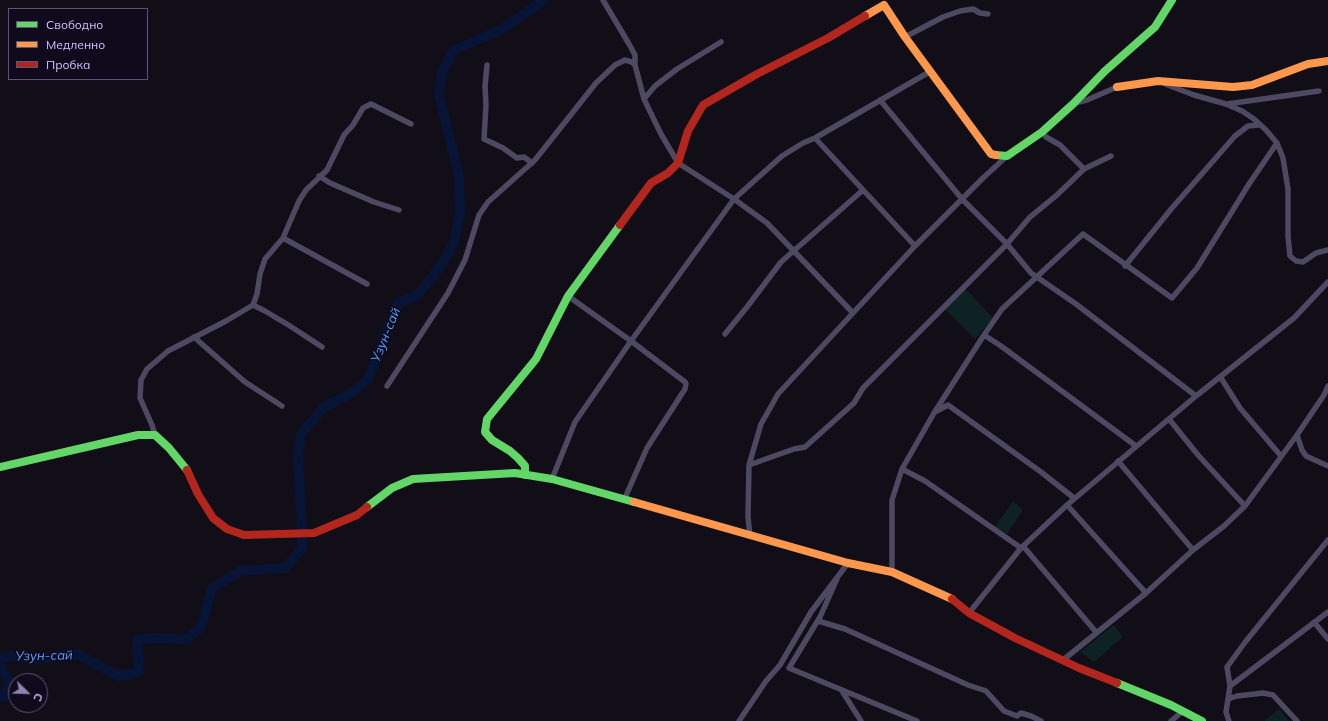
<!DOCTYPE html>
<meta charset="utf-8">
<style>
body{margin:0}
#map{position:relative;width:1328px;height:721px;overflow:hidden;background:#110e18;font-family:Mulish,sans-serif}
canvas{display:block}
.legend{position:absolute;left:8px;top:8px;width:140px;height:72px;box-sizing:border-box;background:#0f0a1c;border:1px solid #5c5577;margin:0;padding:5px 7px;list-style:none;font-size:12px;color:#d0c5ff}
.legend li{display:flex;align-items:center;gap:8px;height:20px}
.legend b{width:20px;border:1px solid #5c5577}
.north{position:absolute;left:8px;top:673px;width:40px;height:40px;box-sizing:border-box;background:#0f0a1c;border:1px solid #5c5577;border-radius:50%;rotate:113deg;font-size:11px;font-weight:700;line-height:16px;text-align:center;color:#d0c5ff}
.north::after{content:'';display:block;margin:auto;width:14px;height:18px;background:#8d85ae;clip-path:polygon(50% 0,100% 100%,50% 72%,0 100%)}
</style>
<div id="map">
<canvas width="1328" height="721"></canvas>
<ul class="legend">
<li><b style="height:5px;background:#63d668"></b>Свободно</li>
<li><b style="height:5px;background:#ff974d"></b>Медленно</li>
<li><b style="height:5px;background:#b3261e"></b>Пробка</li>
</ul>
<div class="north">С</div>
</div>
<script>
const g = document.querySelector('canvas').getContext('2d');
g.lineJoin = 'round';
function fillPath(path, color) { g.fillStyle = color; g.fill(path, 'evenodd'); }
const shape = rows => new Path2D(rows.map(r => 'M' + r).join(''));
function stroke(path, color, width, dash) { g.strokeStyle = color; g.lineWidth = width; g.lineCap = dash ? 'butt' : 'round'; g.setLineDash(dash || []); g.stroke(path); }
function drawText(font, color, halo, rows, align = 'center') {
  g.font = font + ' Mulish,sans-serif'; g.lineWidth = 3.5; g.setLineDash([]); g.textBaseline = 'middle'; g.strokeStyle = halo; g.fillStyle = color; for (const [text, x, y, turn = 0] of rows) {
    g.save(); g.translate(x, y); g.rotate((+turn || 0) * Math.PI / 180); g.textAlign = isNaN(turn) ? turn : align; if (halo) g.strokeText(text, 0, 0); g.fillText(text, 0, 0); g.restore();
  }
}
fillPath(shape([
 [965,288,993,318,975,339,945,309],
 [1013,501,1023,510,1007,534,995,527],
 [1114,625,1123,637,1094,662,1080,652],
 [1279,709,1289,721,1264,721]
]), '#0e2224');
stroke(shape([
 [302,528,298,456,301,434,324,407,353,392,368,379,398,303,418,295,442,264,454,243,460,213,459,177,439,94,442,72,454,50,501,30,544,0],
 [0,659,11,656,38,659,77,654,119,676,139,672,137,640,152,638,187,639,201,627,212,588,240,571,285,568,302,549,302,536],
 [0,667,10,682,4,697,0,697]
]), '#081435', 10);
stroke(shape([
 [603,0,629,44,635,55,635,65],
 [905,37,943,17,960,11,973,9,980,13,988,14],
 [487,65,485,86,486,105,484,139,503,148,517,158,524,157,532,163],
 [1165,84,1194,95,1226,104,1242,111,1254,119,1266,130,1277,143,1283,158,1288,189,1288,236,1290,256,1296,261,1303,262,1316,253,1328,250],
 [644,99,655,86,677,69,721,42],
 [880,100,962,199,1007,244,1031,273,1076,304,1196,396],
 [1075,103,1087,100,1117,87],
 [1227,104,1319,91],
 [1042,132,1046,137,1060,145,1084,169],
 [815,138,915,246],
 [319,176,330,183,374,202,399,210],
 [283,238,367,284],
 [1125,266,1172,208,1235,136,1248,126,1259,125],
 [568,296,631,341,685,382,686,384,685,389,647,448,624,500],
 [253,305,265,311,290,326,322,347],
 [725,334,747,307,781,262,863,190],
 [984,335,1001,346,1136,446],
 [194,337,245,382,282,406],
 [1221,378,1240,408,1281,456],
 [387,386,448,293,465,260,479,215,488,202,535,160,596,83,615,65,625,60,632,62,635,65,644,99,661,134,678,163,734,199,767,223,853,313],
 [935,412,948,405,1041,472,1074,498],
 [1169,419,1198,455,1245,506],
 [155,435,152,425,140,398,141,380,147,369,168,351,226,321,253,305,257,294,260,274,265,259,283,238,299,201,306,190,327,170,344,135,353,125,363,108,371,104,411,124],
 [1297,435,1302,450,1306,456,1328,466],
 [1118,461,1193,550],
 [749,465,794,449,805,447,854,403,863,388,1007,244,1030,217,1058,194,1084,169,1111,156],
 [902,469,925,481,1021,548],
 [552,479,575,422,631,341,734,199,782,156,803,143,815,138,931,71],
 [1067,505,1146,593],
 [750,536,748,517,749,465,761,424,778,394,915,246,983,178,1007,156],
 [1023,546,1096,632],
 [892,572,892,500,902,469,934,413,984,335,1002,309,1083,234,1172,298,1197,268,1249,184,1277,143],
 [837,579,820,617,789,668,917,721],
 [969,613,1021,548,1067,505,1196,396,1294,318,1328,282],
 [818,621,845,629,968,685,986,691,1004,711,1017,716,1021,713,1031,716,1041,721],
 [1314,622,1328,639],
 [1063,660,1146,593,1193,550,1224,526,1245,506,1297,435,1324,395,1328,386],
 [1230,686,1328,612],
 [842,691,861,721],
 [1228,699,1237,696,1263,693,1273,695,1297,721],
 [739,721,766,681,780,665,811,612,848,563],
 [1171,721,1183,711],
 [1229,721,1226,712,1230,686,1227,667,1246,641,1328,540]
]), '#4c4961', 5.5);
stroke(shape([
 [996,155,1007,156,1042,132,1073,104,1105,71,1155,27,1172,0],
 [0,467,138,435,155,435,169,448,187,470],
 [525,475,525,466,518,458,510,451,492,440,485,432,487,419,536,359,568,296,620,225],
 [367,507,392,488,413,479,515,473,552,479,634,502],
 [1117,683,1171,705,1202,721]
]), '#63d668', 8);
stroke(shape([
 [865,16,884,5,905,37,991,154,996,155],
 [1117,87,1158,81,1233,87,1252,85,1308,64,1328,61],
 [634,502,848,563,892,572,952,599]
]), '#ff974d', 8);
stroke(shape([
 [620,225,651,183,668,173,678,163,688,131,703,105,757,74,828,38,865,16],
 [187,470,198,494,213,518,227,529,244,535,314,533,357,515,367,507],
 [952,599,969,613,1015,638,1079,668,1117,683]
]), '#b3261e', 8);
drawText('italic 13px', '#53a2ff', '#0f0a1c', [
 ["Узун-сай",386,335,-68],
 ["Узун-сай",44,656,-1]
]);
</script>
